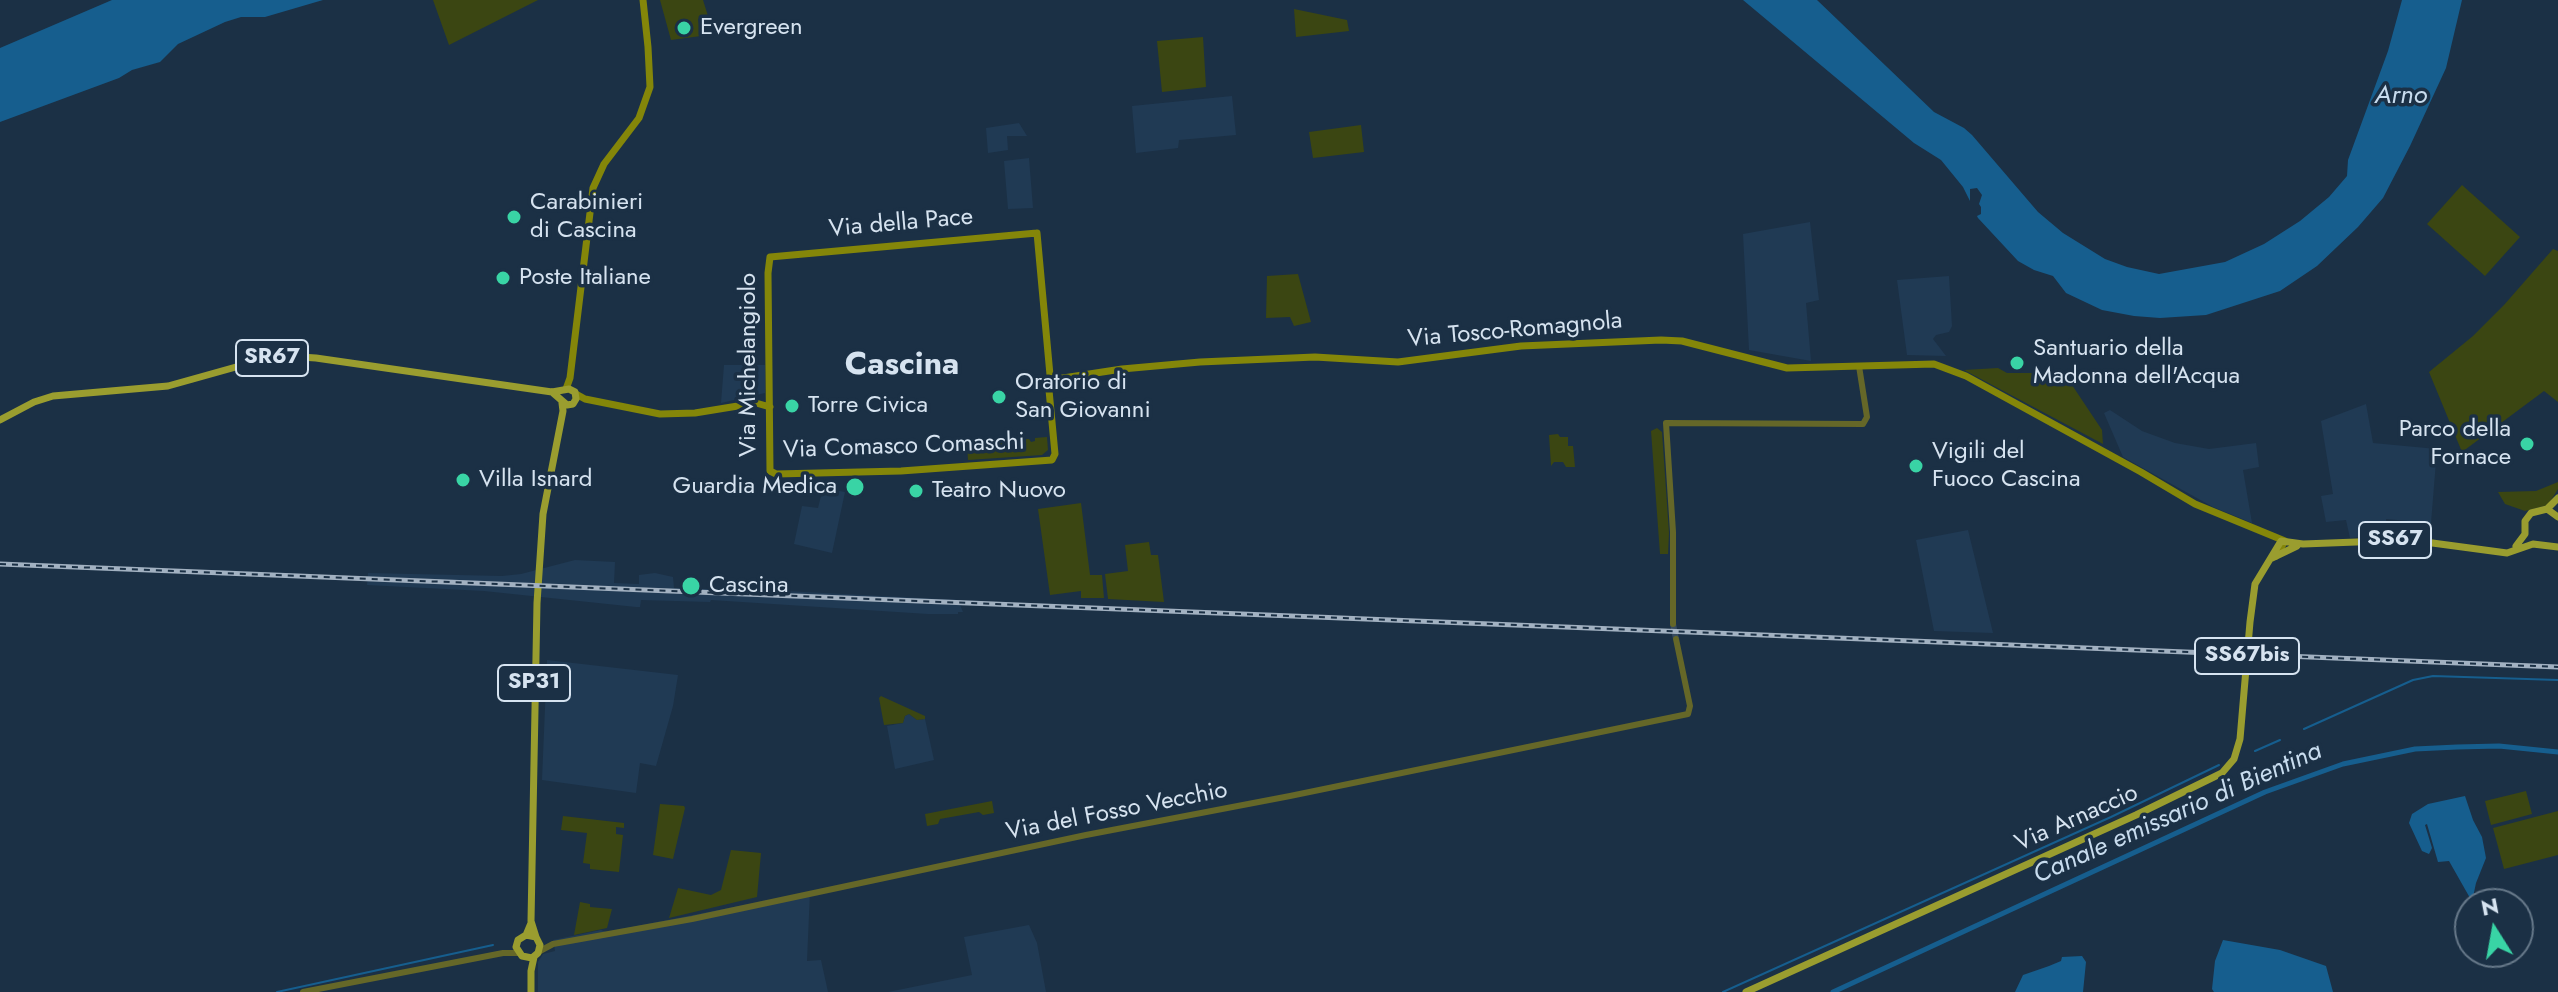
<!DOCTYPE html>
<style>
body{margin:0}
#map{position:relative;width:2558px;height:992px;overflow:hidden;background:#1b3045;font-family:Jost,sans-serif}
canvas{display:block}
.north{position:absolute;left:2454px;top:888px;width:80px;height:80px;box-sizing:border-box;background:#1b3045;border:2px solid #667889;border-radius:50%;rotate:349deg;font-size:22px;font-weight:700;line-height:32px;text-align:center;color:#d6e3f0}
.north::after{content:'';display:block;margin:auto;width:28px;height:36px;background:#39d4a5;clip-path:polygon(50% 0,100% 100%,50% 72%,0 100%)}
</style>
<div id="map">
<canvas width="2558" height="992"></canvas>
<div class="north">N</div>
</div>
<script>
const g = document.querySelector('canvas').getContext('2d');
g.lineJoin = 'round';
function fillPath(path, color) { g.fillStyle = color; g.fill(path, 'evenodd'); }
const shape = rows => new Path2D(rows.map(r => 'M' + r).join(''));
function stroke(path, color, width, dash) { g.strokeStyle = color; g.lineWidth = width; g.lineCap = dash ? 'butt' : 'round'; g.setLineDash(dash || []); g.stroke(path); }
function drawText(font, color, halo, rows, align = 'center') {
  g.font = font + ' Jost,sans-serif'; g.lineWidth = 7; g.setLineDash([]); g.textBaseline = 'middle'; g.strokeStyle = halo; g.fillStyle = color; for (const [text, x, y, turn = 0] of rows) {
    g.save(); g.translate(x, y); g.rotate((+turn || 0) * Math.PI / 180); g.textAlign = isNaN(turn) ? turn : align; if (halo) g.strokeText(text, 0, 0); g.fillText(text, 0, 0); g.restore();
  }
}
fillPath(shape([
 [1232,96,1236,135,1179,140,1178,148,1136,153,1132,106],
 [1019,123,1027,136,1007,136,1008,150,988,153,986,128],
 [1029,158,1033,208,1008,209,1004,161],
 [1810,222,1819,300,1806,303,1811,361,1749,350,1743,234],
 [1949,276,1952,326,1949,332,1936,335,1933,339,1946,356,1907,355,1897,280],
 [724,365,765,365,765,393,721,403],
 [2366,404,2373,443,2437,449,2431,523,2386,519,2388,535,2350,538,2346,520,2326,522,2321,496,2333,494,2321,421],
 [2110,410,2142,431,2175,443,2209,449,2256,443,2259,467,2243,470,2252,523,2213,507,2123,457,2104,413],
 [823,488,845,492,832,553,794,544,802,506,818,508],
 [1968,530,1993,633,1934,631,1916,540],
 [575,560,615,562,614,583,639,584,639,575,655,573,673,577,674,588,702,589,709,589,709,586,729,587,729,589,732,590,748,589,958,600,963,612,958,612,958,614,928,614,711,600,710,602,641,600,640,607,636,607,484,591,367,585,368,573,502,576,521,574],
 [547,660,678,675,673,706,656,766,640,763,636,793,542,780],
 [909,714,917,720,925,719,934,760,895,769,887,726,903,723,905,716],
 [810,892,807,961,821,960,828,992,538,992,538,962,543,954,555,951,553,940,601,930,606,932],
 [1029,925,1037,943,1046,992,888,992,972,975,964,937]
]), '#203a54');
fillPath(shape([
 [433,0,538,0,449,45],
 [660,0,703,0,708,16,698,19,701,36,671,40],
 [1294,9,1347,20,1349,31,1296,37],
 [1203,37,1206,87,1162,92,1157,41],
 [1361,125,1364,152,1313,158,1309,132],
 [2462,185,2520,237,2485,276,2427,224],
 [2553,249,2558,251,2558,402,2544,391,2462,452,2429,372,2473,336,2504,305],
 [1298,274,1311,322,1294,326,1290,317,1266,318,1267,276],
 [1998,368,2007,373,2064,373,2102,430,2103,444,1964,370],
 [1657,428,1662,432,1669,533,1668,554,1660,554,1651,431],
 [1558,434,1560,437,1568,437,1568,446,1573,446,1575,467,1566,467,1563,462,1554,462,1551,466,1549,435],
 [1047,437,1048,450,1042,455,968,460,967,444,979,442,980,445,985,444,985,442,1029,439,1031,442,1035,441,1035,438],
 [2558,482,2558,489,2548,505,2525,511,2505,504,2498,492,2536,491],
 [1081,503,1090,575,1102,575,1104,598,1081,598,1081,591,1050,595,1038,509],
 [1149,542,1151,555,1158,555,1164,602,1108,599,1105,574,1128,571,1125,545],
 [881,696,925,716,925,719,917,720,909,714,905,716,903,723,884,725,879,698],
 [2526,791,2532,814,2491,825,2485,801],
 [992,801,994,813,983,815,979,812,940,819,938,824,927,826,925,814],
 [660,804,684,806,685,808,673,859,653,855],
 [2558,811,2558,855,2504,869,2493,828],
 [563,816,624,823,624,828,616,827,616,834,623,835,619,872,590,869,590,864,583,863,587,833,561,830],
 [731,850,761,853,757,897,669,918,678,888,711,895,721,890],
 [580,902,590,904,590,907,612,909,607,928,574,935]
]), '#3b4612');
fillPath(shape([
 [112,0,323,0,265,17,241,17,225,22,178,44,160,62,132,70,119,78,0,122,0,48],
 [1743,0,1817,0,1934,112,1964,128,1972,135,2038,212,2063,233,2105,259,2127,267,2159,274,2225,262,2264,244,2300,221,2329,197,2347,176,2348,160,2388,51,2402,0,2462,0,2446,68,2410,146,2383,198,2358,227,2317,266,2280,291,2206,315,2160,318,2134,316,2102,310,2066,293,2053,276,2034,270,2018,261,1978,218,1977,216,1981,214,1981,207,1979,204,1982,195,1977,188,1970,189,1970,201,1963,187,1941,160,1914,143],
 [2465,796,2473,820,2482,837,2486,858,2476,883,2473,897,2470,898,2449,861,2438,862,2427,824,2425,825,2432,848,2429,854,2422,851,2409,823,2412,814,2428,804],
 [2223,940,2280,950,2326,966,2333,992,2214,992,2212,989,2215,961],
 [2082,956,2086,962,2083,992,2015,992,2023,975,2049,966,2061,961,2062,957]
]), '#165e8e');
stroke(shape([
 [2304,729,2413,680,2433,676,2558,680],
 [2255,751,2280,740],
 [277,992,493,945],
 [1723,992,2111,817,2219,765]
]), '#165e8e', 2);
stroke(shape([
 [1833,992,2265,792,2343,764,2415,749,2457,747,2499,746,2558,752]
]), '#165e8e', 5);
stroke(shape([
 [1673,624,1676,639]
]), '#374b5f', 6, [6, 3]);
stroke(shape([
 [1673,624,1673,532,1666,423,1863,424,1867,417,1859,366],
 [540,951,553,944,692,919,1086,835,1290,796,1688,714,1690,706,1676,639],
 [303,992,503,953,518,953]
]), '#656728', 6);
stroke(shape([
 [1037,233,1050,375,1049,390,1055,454,1052,460,901,471,776,474,770,471,768,273,770,257,1037,233],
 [1050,380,1122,369,1200,362,1315,357,1398,362,1521,346,1661,340,1682,341,1787,368,1934,364,1966,376,2141,472,2195,504,2285,541,2276,556],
 [566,389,570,378,593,188,604,164,639,118,650,87,648,47,643,0],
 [576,394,585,399,660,414,695,413,756,403,770,407]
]), '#848609', 7);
stroke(shape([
 [0,420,34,402,53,396,168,386,261,360,285,356,316,358,552,392,569,389,575,392,576,399,573,404,567,405,552,392],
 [2547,509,2558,498],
 [2516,546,2525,534,2525,521,2531,513,2547,509,2558,517],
 [2272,558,2297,546],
 [526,935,536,937,540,945,538,953,532,958,522,956,516,947,518,940,526,935,531,923],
 [536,937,531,921,537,603,543,514,563,411,562,403],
 [531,992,531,971,534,957],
 [1746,992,2136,815,2222,773,2234,759,2240,739,2250,622,2255,584,2281,541,2303,544,2410,540,2507,553,2533,544,2558,547]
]), '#9a9d2f', 7);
const rail = shape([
 [0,564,2558,667]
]);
stroke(rail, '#a2b1c1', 5);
stroke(rail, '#1b3045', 2, [6]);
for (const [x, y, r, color] of [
 [684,28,8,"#39d4a5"],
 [514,217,8,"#39d4a5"],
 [503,278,8,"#39d4a5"],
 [2017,363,8,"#39d4a5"],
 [999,397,8,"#39d4a5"],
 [792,406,8,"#39d4a5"],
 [2527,444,8,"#39d4a5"],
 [1916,466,8,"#39d4a5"],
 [463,480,8,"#39d4a5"],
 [855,487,10,"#39d4a5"],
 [916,491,8,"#39d4a5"],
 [691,586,10,"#39d4a5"]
]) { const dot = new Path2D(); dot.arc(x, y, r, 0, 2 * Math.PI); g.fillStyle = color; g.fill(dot); stroke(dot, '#1b3045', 3); }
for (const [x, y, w] of [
 [272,358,72],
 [2395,540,72],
 [2247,656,104],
 [534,683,72]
]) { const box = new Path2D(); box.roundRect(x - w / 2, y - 18, w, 36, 6); g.fillStyle = '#1b3045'; g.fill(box); stroke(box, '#d6e3f0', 2); }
drawText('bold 22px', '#d6e3f0', null, [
 ["SR67",272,358],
 ["SS67",2395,540],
 ["SS67bis",2247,656],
 ["SP31",534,683]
]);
drawText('24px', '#d6e3f0', '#1b3045', [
 ["Evergreen",700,28],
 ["Carabinieri",530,203],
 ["di Cascina",530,231],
 ["Poste Italiane",519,278],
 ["Santuario della",2033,349],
 ["Madonna dell'Acqua",2033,377],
 ["Oratorio di",1015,383],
 ["San Giovanni",1015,411],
 ["Torre Civica",808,406],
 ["Parco della",2511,430,"right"],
 ["Fornace",2511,458,"right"],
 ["Vigili del",1932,452],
 ["Fuoco Cascina",1932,480],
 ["Villa Isnard",479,480],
 ["Guardia Medica",837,487,"right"],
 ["Teatro Nuovo",932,491],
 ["Cascina",709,586]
], 'left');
drawText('24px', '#d6e3f0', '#1b3045', [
 ["Via della Pace",901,224,-5],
 ["Via Tosco-Romagnola",1515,331,-5],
 ["Via Michelangiolo",749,365,-90],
 ["Via Comasco Comaschi",904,447,-2],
 ["Via del Fosso Vecchio",1117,812,-11],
 ["Via Arnaccio",2077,819,-24]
]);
drawText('italic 26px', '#c8dcee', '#1b3045', [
 ["Arno",2401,97],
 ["Canale emissario di Bientina",2178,814,-24]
]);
drawText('bold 32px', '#d6e3f0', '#1b3045', [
 ["Cascina",902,366]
]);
</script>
